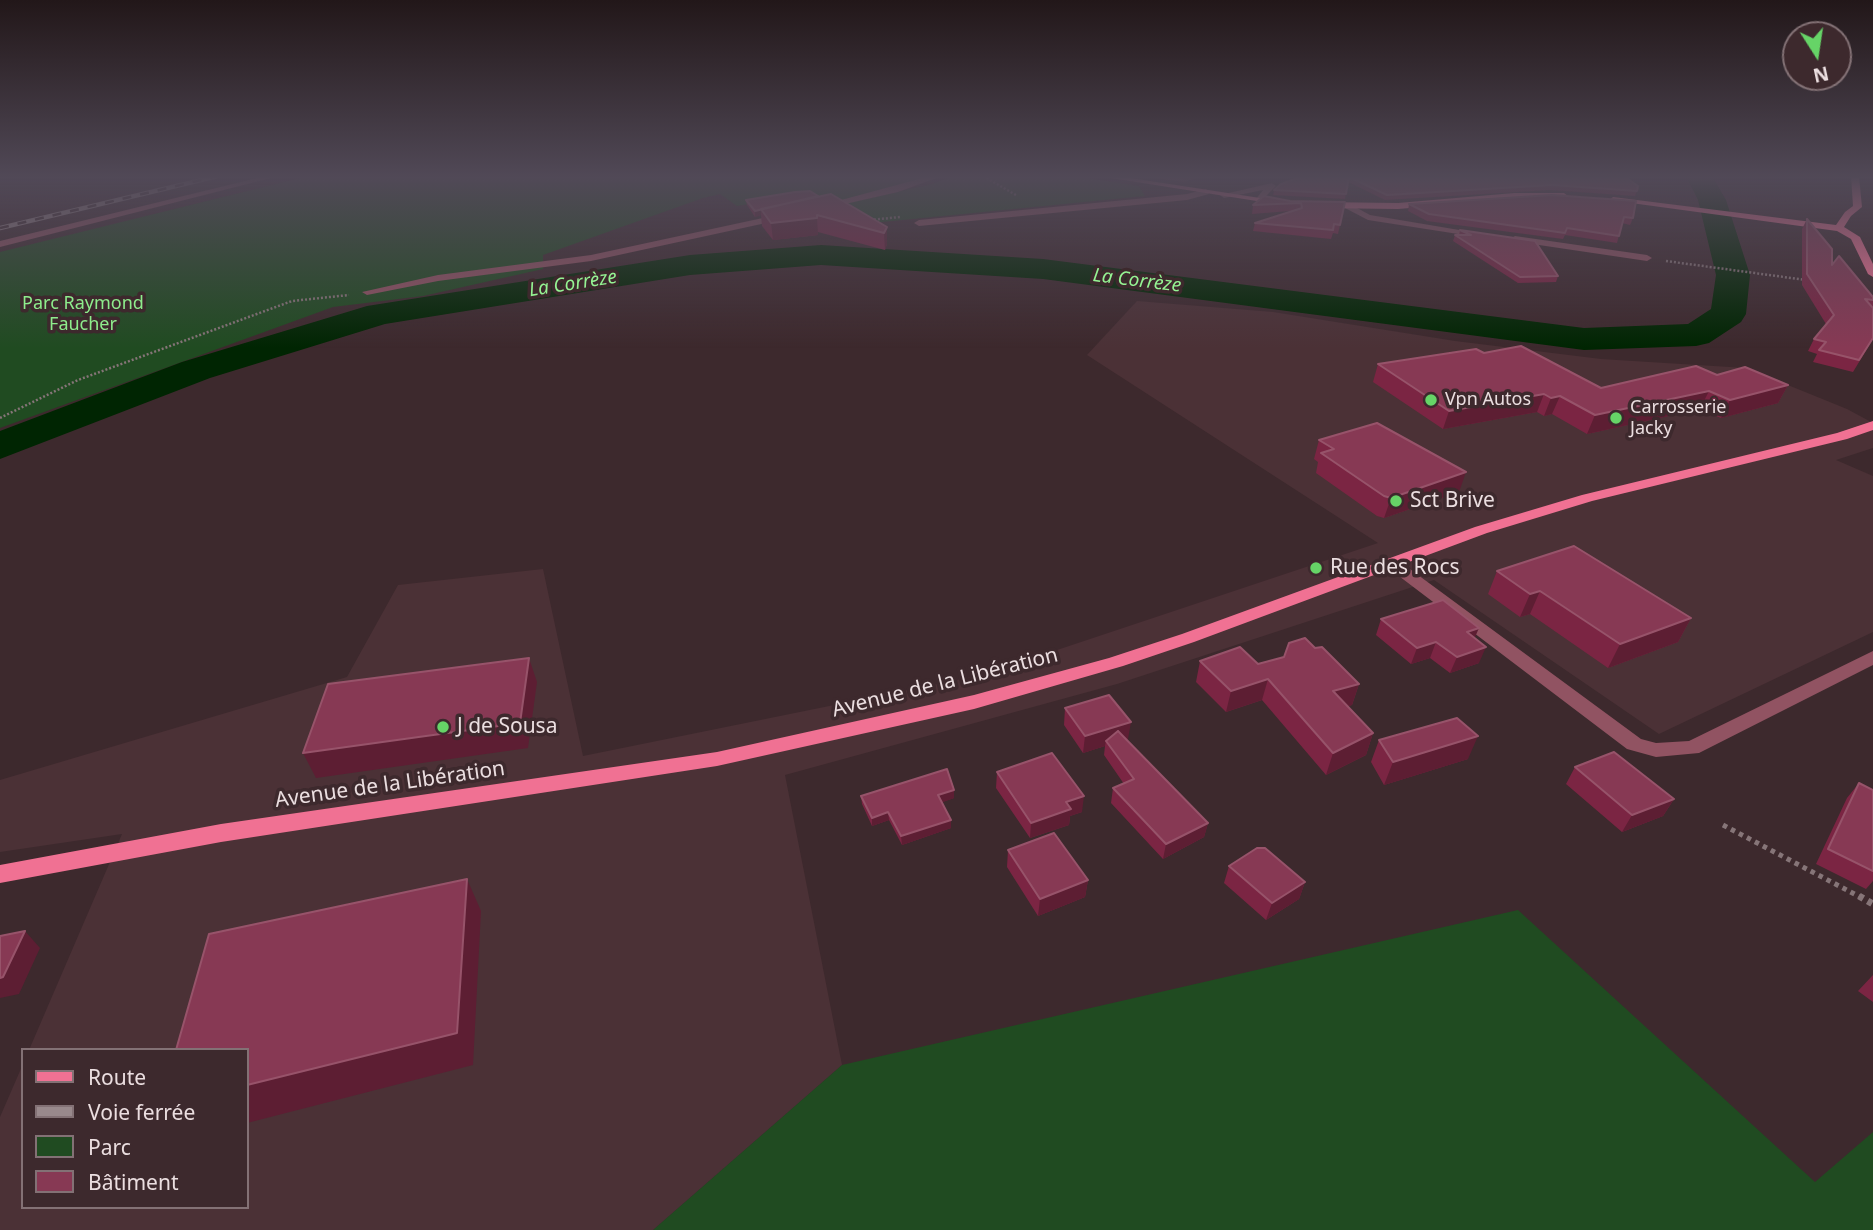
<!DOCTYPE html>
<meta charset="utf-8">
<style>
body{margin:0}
#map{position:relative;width:1873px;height:1230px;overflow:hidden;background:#3d292d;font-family:"Noto Sans",sans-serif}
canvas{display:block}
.legend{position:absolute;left:21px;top:1048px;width:228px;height:161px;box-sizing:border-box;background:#3d292d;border:2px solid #837175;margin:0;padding:9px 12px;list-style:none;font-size:21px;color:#ebdee0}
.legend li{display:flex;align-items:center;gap:14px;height:35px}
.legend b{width:35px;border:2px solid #837175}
.north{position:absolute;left:1782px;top:21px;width:70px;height:70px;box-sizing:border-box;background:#3d292d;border:2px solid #837175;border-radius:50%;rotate:168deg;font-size:19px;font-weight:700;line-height:28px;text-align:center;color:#ebdee0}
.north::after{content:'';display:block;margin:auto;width:24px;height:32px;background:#66d467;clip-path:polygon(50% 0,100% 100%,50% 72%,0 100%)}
</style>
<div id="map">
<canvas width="1873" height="1230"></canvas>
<ul class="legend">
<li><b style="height:9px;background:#f07193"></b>Route</li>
<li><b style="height:9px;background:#99898c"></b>Voie ferrée</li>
<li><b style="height:19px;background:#204b21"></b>Parc</li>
<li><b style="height:19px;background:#873954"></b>Bâtiment</li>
</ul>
<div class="north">N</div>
</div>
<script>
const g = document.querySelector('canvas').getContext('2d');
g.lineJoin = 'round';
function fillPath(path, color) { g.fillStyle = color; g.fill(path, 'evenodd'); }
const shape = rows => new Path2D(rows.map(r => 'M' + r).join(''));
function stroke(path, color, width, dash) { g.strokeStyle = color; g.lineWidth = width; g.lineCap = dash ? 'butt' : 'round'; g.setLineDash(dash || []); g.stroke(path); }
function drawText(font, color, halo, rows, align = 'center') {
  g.font = font + ' "Noto Sans",sans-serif'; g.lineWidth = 7; g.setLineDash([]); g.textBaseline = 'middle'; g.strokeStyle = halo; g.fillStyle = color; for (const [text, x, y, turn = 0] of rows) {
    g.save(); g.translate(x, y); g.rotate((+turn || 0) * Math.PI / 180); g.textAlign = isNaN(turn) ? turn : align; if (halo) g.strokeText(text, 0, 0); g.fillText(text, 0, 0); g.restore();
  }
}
fillPath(shape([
 [1137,301,1273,312,1455,341,1601,359,1746,368,1847,409,1873,423,1873,448,1836,460,1873,476,1873,632,1659,734,1434,580,1117,684,785,775,842,1065,653,1230,0,1230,0,1117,23,1064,23,1207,247,1207,247,1050,29,1050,122,834,0,852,0,780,347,677,398,585,543,569,583,756,982,675,1378,543,1087,355]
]), '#4b3136');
fillPath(shape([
 [308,176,938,176,834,204,812,194,737,206,720,194,703,198,543,255,543,269,423,296,333,307,0,428,0,252],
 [953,176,1074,176,1139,186,1145,196,862,224,816,210,932,184],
 [1518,910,1815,1182,1873,1132,1873,1230,653,1230,842,1065]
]), '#204b21');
fillPath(shape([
 [1686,176,1712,176,1726,200,1750,275,1746,314,1741,322,1709,343,1696,346,1584,350,1043,279,821,265,690,275,385,324,210,378,0,459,0,431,182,362,367,306,690,255,821,245,1043,259,1584,328,1688,324,1711,309,1716,275,1698,200,1686,176]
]), '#002502');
stroke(shape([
 [983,176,1016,195],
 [870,220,900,217],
 [1666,261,1806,280],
 [0,418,78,380,292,301,349,295]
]), '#867578', 2.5, [2, 2]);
stroke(shape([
 [1723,825,1862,898]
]), '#867578', 5, [4.5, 4.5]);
stroke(shape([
 [1859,896,1873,904]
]), '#867578', 7, [5, 5]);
fillPath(shape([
 [265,176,279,176,0,247,0,241,265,176],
 [930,176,942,176,898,192,823,209,819,206,930,176],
 [1272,183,1276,186,1260,202,1256,199,1263,190,1224,198,1220,195,1272,183],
 [1206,189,1209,194,1187,200,919,226,914,223,919,220,1187,194,1206,189],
 [1348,203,1370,215,1489,235,1484,238,1368,220,1345,208,1345,204,1348,203],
 [786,213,791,216,789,218,591,261,438,281,367,295,362,292,438,275,591,255,786,213],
 [1515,236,1647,255,1652,258,1647,261,1512,241,1510,239,1515,236],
 [1393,559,1399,561,1641,739,1656,743,1689,741,1873,651,1873,665,1699,753,1656,757,1627,749,1387,567,1385,564,1387,561,1393,559]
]), '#915362');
fillPath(shape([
 [1098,176,1118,176,1286,202,1282,205,1098,176],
 [1851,176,1859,176,1862,207,1851,216,1844,227,1860,237,1873,264,1873,277,1868,274,1851,239,1837,231,1609,200,1613,197,1836,225,1845,212,1853,206,1851,176],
 [1514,193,1564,193,1568,196,1564,199,1514,199,1398,209,1320,208,1316,205,1320,202,1398,203,1514,193],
 [1873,421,1873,430,1847,439,1592,501,1487,533,1194,642,1123,666,974,709,717,766,221,842,0,883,0,865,221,824,717,752,974,695,1109,658,1182,634,1475,527,1582,495,1837,433,1873,421]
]), '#f07193');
const rail = shape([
 [0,228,218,176]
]);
stroke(rail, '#99898c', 4.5);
stroke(rail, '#3d292d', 2.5, [9]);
fillPath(shape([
 [1139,176,1202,176,1184,182],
 [1303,176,1624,176,1637,191,1635,196,1550,190,1385,200,1348,182,1345,199,1273,195,1274,190],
 [1552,195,1633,218,1630,225,1622,223,1617,243,1565,235,1563,239,1427,221,1408,211,1409,204],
 [818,196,887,227,887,244,885,250,818,232,818,235,773,240,762,226,761,215,755,217,747,205,746,200],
 [1290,201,1345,202,1338,234,1333,233,1331,239,1253,231,1255,223,1290,211,1252,214,1253,205],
 [1807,219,1832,265,1873,297,1873,339,1853,372,1813,362,1817,354,1808,351,1814,339,1826,324,1802,285,1802,229],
 [1460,230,1558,276,1556,282,1518,283,1453,241,1455,235,1459,235],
 [1484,353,1601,388,1717,375,1788,385,1778,403,1721,418,1700,409,1587,434,1552,414,1544,416,1537,412,1443,429,1373,382,1378,364],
 [1319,440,1459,492,1384,518,1377,516,1316,473,1318,462,1314,459],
 [1497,571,1691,618,1678,642,1608,668,1530,614,1520,617,1488,594],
 [1381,619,1475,638,1479,663,1450,673,1430,658,1411,664,1376,635],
 [1315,648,1359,684,1352,705,1348,706,1373,733,1366,755,1326,775,1262,700,1226,712,1196,682,1200,661,1258,664],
 [1065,708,1128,739,1126,740,1208,823,1204,837,1163,859,1111,803,1113,788,1124,784,1104,755,1105,746,1083,753,1064,725],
 [1379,740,1468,759,1384,785,1371,762],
 [1575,767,1674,799,1663,816,1622,832,1566,784],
 [997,772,1082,812,1070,816,1069,825,1030,838,996,788],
 [1859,783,1873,790,1873,881,1866,889,1816,864,1847,798],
 [954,790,954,798,942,802,951,820,951,828,902,845,889,820,872,826,862,804,861,796],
 [1008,850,1088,880,1085,897,1038,916,1007,867],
 [1229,866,1305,882,1299,899,1266,920,1224,883],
 [1873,975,1873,1002,1858,991]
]), '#7b2543');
fillPath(shape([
 [1189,176,1202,176,1184,182,1185,177],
 [761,210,761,215,755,217,755,211],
 [817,218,818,235,773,240,771,223],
 [887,227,887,244,885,250,884,233],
 [1788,385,1778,403,1721,418,1730,400],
 [1709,391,1700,409,1587,434,1595,415],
 [1544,394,1537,412,1443,429,1449,411],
 [1560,396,1552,414,1544,416,1551,398],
 [1466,472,1459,492,1384,518,1391,498],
 [1540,591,1530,614,1520,617,1530,594],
 [1691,618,1678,642,1608,668,1620,644],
 [1479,628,1472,644,1467,632],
 [1436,642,1430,658,1411,664,1417,648],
 [1486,647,1479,663,1450,673,1457,657],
 [529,658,537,682,528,748,316,778,303,753],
 [1268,679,1262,700,1226,712,1231,691],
 [1359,684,1352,705,1327,713,1333,691],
 [1131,722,1128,739,1109,745,1106,741,1105,746,1083,753,1085,736],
 [1373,733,1366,755,1326,775,1333,753],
 [1478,736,1468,759,1384,785,1393,762],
 [954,790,954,798,938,804,938,795],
 [1084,796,1082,812,1070,816,1069,825,1030,838,1031,823,1066,802],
 [1674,799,1663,816,1622,832,1632,815],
 [888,812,889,820,872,826,872,818],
 [951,820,951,828,902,845,901,836],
 [1208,823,1204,837,1163,859,1166,844],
 [467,879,481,911,473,1065,247,1123,247,1085],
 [1088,880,1085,897,1038,916,1040,899],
 [1305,882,1299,899,1266,920,1272,903],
 [25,931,40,948,19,994,0,998,0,978]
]), '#5d1e33');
const building = shape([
 [1303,176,1624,176,1638,186,1637,191,1552,185,1387,195,1349,177,1346,194,1274,190,1281,184,1303,176],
 [810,191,818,196,755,211,746,200,795,192,810,191],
 [831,194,887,227,884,233,817,215,817,218,771,223,761,209,831,194],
 [1552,195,1636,201,1633,218,1624,217,1619,236,1567,228,1565,233,1429,214,1409,204,1552,195],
 [1264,196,1290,201,1345,202,1340,225,1334,224,1333,230,1255,223,1302,208,1301,203,1253,205,1264,196],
 [1807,219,1832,249,1832,265,1839,256,1873,297,1873,300,1865,299,1873,308,1873,338,1859,360,1819,350,1826,342,1814,339,1834,315,1807,274,1807,219],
 [1460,230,1535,241,1558,276,1520,277,1455,235,1471,235,1460,230],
 [1521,346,1601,388,1696,366,1717,375,1745,367,1788,385,1730,400,1709,391,1595,415,1560,396,1551,398,1544,394,1449,411,1378,364,1476,349,1484,353,1521,346],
 [1377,423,1466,472,1391,498,1384,496,1321,453,1334,449,1319,440,1377,423],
 [1574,546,1691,618,1620,644,1540,591,1530,594,1497,571,1574,546],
 [1443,600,1479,628,1467,632,1486,647,1457,657,1436,642,1417,648,1381,619,1443,600],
 [1305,638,1315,648,1322,647,1359,684,1333,691,1373,733,1333,753,1268,679,1231,691,1200,661,1240,647,1258,664,1284,657,1289,643,1305,638],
 [529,658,520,723,303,753,328,684,529,658],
 [1109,695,1131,722,1085,736,1065,708,1109,695],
 [1457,718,1478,736,1393,762,1379,740,1457,718],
 [1118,731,1208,823,1166,844,1113,788,1134,779,1106,741,1118,731],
 [1614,752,1674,799,1632,815,1575,767,1614,752],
 [1052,753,1084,796,1066,802,1071,809,1031,823,997,772,1052,753],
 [947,769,954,790,938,795,951,820,901,836,888,812,872,818,861,796,947,769],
 [1859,783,1873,790,1873,871,1828,849,1859,783],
 [1054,833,1088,880,1040,899,1008,850,1054,833],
 [1257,848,1265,848,1305,882,1272,903,1229,866,1257,848],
 [467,879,457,1033,247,1085,247,1050,176,1050,209,934,467,879],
 [25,931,3,977,0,978,0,936,25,931]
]);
fillPath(building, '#873954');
stroke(building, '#97536a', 2);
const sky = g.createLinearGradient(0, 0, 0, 348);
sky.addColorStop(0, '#221719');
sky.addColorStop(0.51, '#514957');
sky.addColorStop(1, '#51495700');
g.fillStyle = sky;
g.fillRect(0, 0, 1873, 348);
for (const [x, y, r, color] of [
 [1431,400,7,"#66d467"],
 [1616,418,7,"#66d467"],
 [1396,501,7,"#66d467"],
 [1316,568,7,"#66d467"],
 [443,727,7,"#66d467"]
]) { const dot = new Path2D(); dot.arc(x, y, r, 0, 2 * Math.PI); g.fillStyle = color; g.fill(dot); stroke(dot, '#3d292d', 2.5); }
drawText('18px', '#8eec8c', '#3d292d', [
 ["Parc Raymond",83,304],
 ["Faucher",83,325]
]);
drawText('18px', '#ebdee0', '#3d292d', [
 ["Vpn Autos",1445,400],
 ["Carrosserie",1630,408],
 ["Jacky",1630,429]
], 'left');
drawText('italic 19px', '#95f393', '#3d292d', [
 ["La Corrèze",1137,281,7],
 ["La Corrèze",573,284,-9]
]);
drawText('21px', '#ebdee0', '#3d292d', [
 ["Sct Brive",1410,501],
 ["Rue des Rocs",1330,568],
 ["J de Sousa",457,727]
], 'left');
drawText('21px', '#ebdee0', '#3d292d', [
 ["Avenue de la Libération",945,683,-14],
 ["Avenue de la Libération",390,785,-8]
]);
</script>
